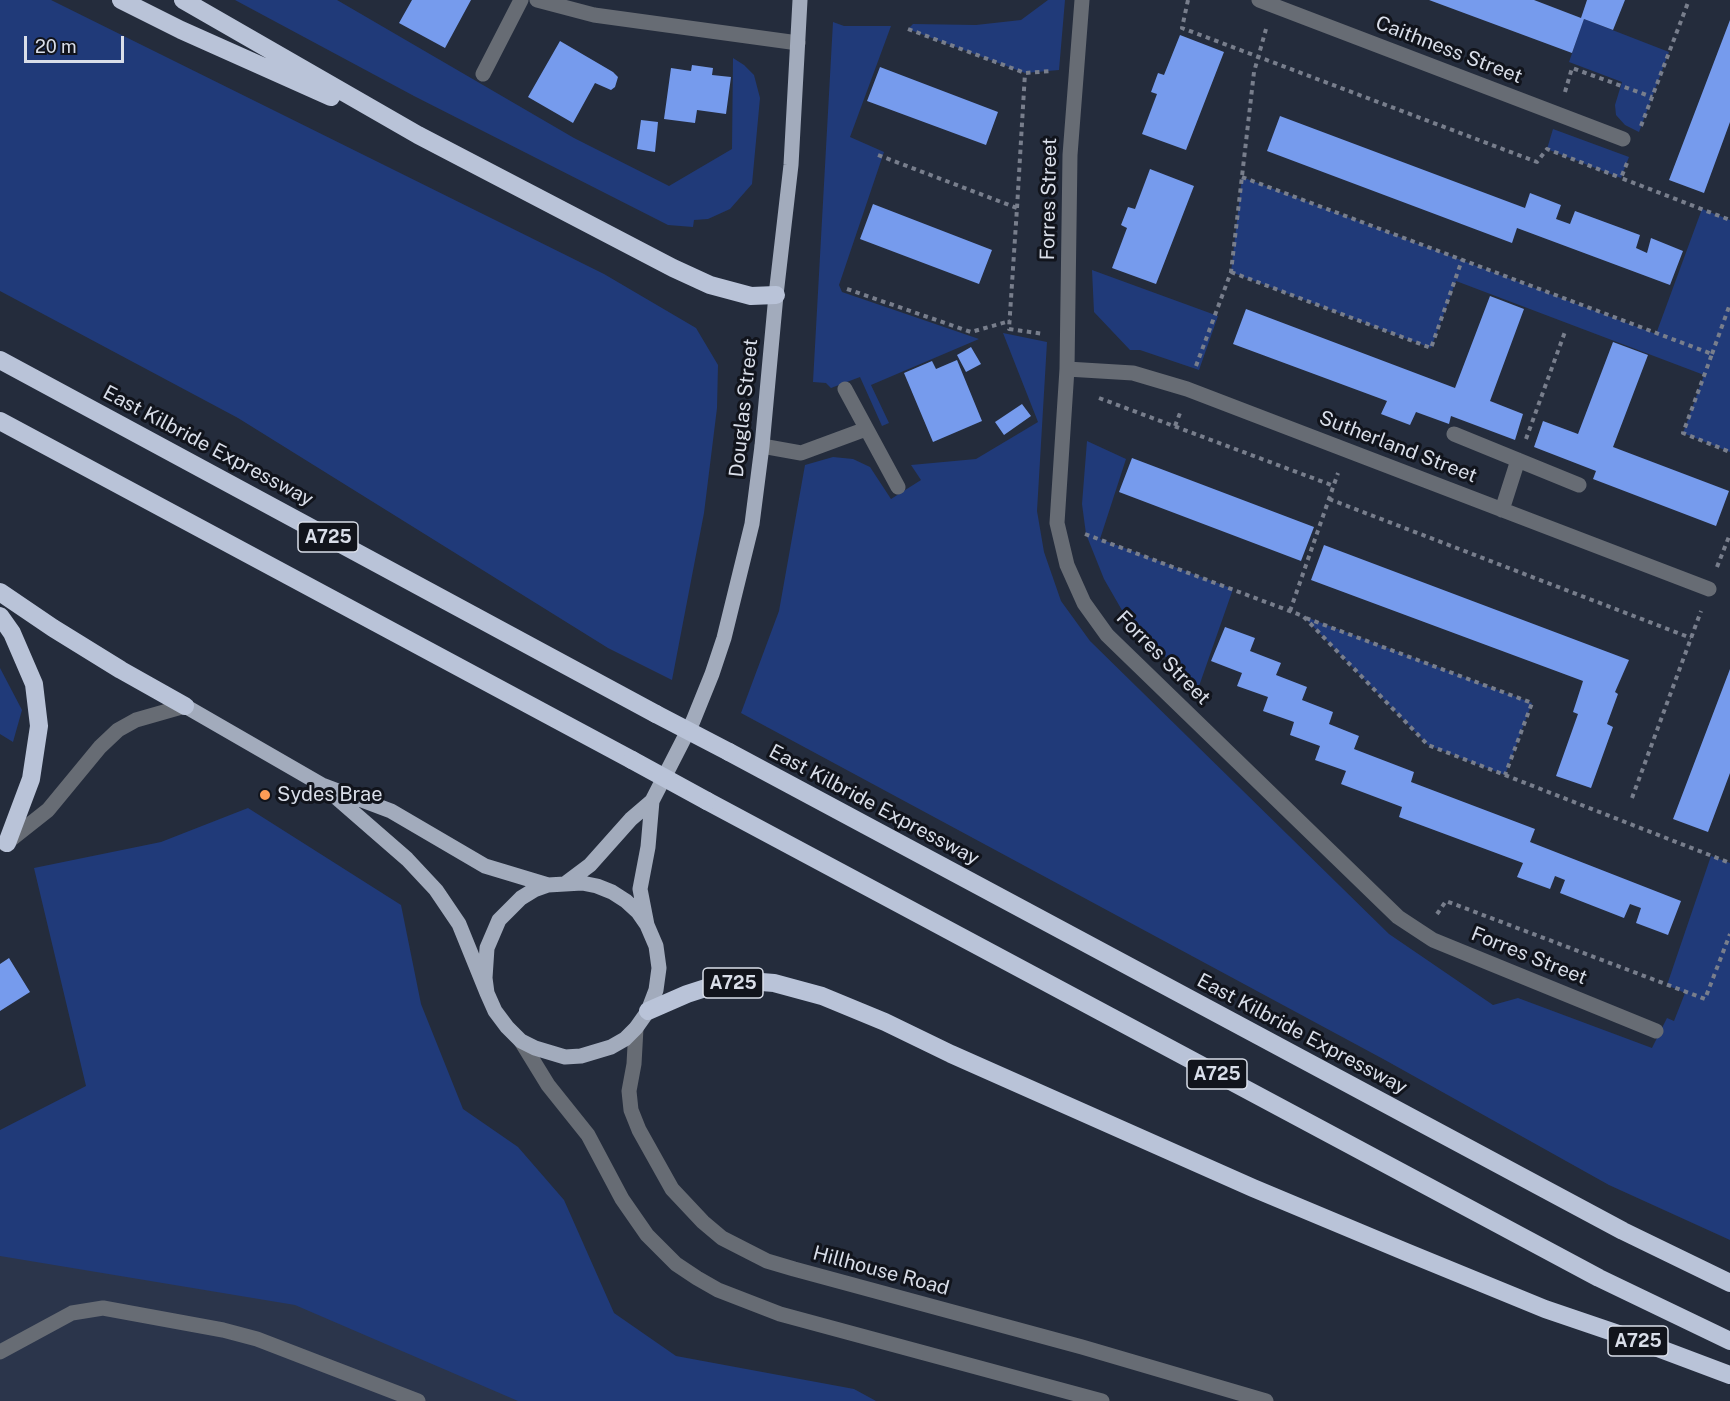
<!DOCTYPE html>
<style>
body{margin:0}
#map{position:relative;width:1730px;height:1401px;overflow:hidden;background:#242c3c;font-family:"Public Sans",sans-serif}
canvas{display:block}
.scale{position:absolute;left:24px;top:36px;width:100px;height:27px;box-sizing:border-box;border:3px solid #d9dee9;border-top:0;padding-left:8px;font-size:18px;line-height:21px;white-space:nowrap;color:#d9dee9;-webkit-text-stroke:4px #11141c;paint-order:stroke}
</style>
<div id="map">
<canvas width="1730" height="1401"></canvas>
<div class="scale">20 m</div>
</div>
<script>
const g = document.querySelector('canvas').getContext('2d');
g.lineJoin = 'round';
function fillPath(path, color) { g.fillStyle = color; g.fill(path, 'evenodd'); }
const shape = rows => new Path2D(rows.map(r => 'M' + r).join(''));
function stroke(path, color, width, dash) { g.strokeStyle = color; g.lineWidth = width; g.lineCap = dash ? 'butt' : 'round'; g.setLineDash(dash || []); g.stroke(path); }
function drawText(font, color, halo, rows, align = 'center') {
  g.font = font + ' "Public Sans",sans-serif'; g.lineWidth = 6; g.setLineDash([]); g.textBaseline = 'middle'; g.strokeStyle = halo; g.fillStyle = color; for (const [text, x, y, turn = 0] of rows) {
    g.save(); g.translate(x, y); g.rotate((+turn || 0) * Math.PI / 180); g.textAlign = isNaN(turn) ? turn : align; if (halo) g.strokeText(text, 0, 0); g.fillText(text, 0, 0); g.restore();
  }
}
fillPath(shape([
 [0,1209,748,1401,0,1401]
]), '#2b354b');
fillPath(shape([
 [0,0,51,0,604,274,696,328,718,365,717,408,704,513,672,680,608,648,238,418,0,291],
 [235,0,337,0,574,138,669,186,732,149,733,58,744,65,754,75,760,98,752,184,730,209,708,219,694,220,693,227,668,225,414,96],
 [1048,0,1065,0,1059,70,1025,73,908,29,913,24,976,25,1021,20],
 [1584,19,1669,52,1639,132,1625,125,1616,115,1615,105,1622,82,1569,62],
 [833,22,844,26,891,26,850,137,884,152,839,285,842,292,979,339,871,385,889,423,882,426,860,377,831,388,826,383,813,382],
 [1553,129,1629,157,1621,178,1547,149],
 [1242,177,1656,334,1702,209,1730,220,1730,452,1683,433,1704,375,1456,281,1431,348,1231,272],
 [1092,270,1218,316,1199,370,1140,350,1130,350,1094,312],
 [1003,333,1047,342,1037,511,1044,552,1061,601,1090,641,1389,934,1493,1005,1518,998,1652,1048,1667,1018,1674,1021,1685,993,1667,985,1711,856,1730,863,1730,1240,1609,1185,1385,1060,741,713,779,611,805,465,833,457,853,459,870,467,891,499,921,480,911,465,976,459,1038,422],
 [1087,441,1126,459,1100,539,1233,589,1198,689,1127,619,1104,579,1086,534,1082,504],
 [1303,616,1532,703,1505,775,1428,745],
 [0,668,22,710,13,742,0,734],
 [248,808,401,905,421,1004,463,1109,518,1147,564,1200,614,1313,676,1356,854,1389,876,1401,518,1401,295,1305,0,1256,0,1130,86,1086,34,868,161,842]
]), '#203a79');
fillPath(shape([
 [412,0,471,0,445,48,399,23],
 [1429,0,1534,0,1581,18,1587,0,1625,0,1613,30,1584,19,1572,53],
 [1730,20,1730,122,1704,193,1669,180],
 [1180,35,1224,52,1186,150,1142,134,1157,94,1151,92,1158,73,1164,75],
 [560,41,613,72,618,77,615,87,611,90,595,83,573,123,528,97],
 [692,65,713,68,712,75,731,77,726,114,697,110,695,123,664,119,671,68,691,71],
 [880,67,998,112,986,145,867,101],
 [1280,116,1525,208,1530,193,1561,205,1556,219,1570,224,1575,211,1640,235,1636,248,1647,253,1651,238,1683,251,1670,285,1517,228,1512,243,1267,151],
 [641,120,658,122,655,152,637,149],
 [1150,169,1194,186,1156,284,1112,268,1127,228,1121,225,1128,207,1135,209],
 [873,204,992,250,979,284,860,239],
 [1490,296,1524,309,1490,401,1523,414,1515,440,1451,416,1449,424,1416,412,1410,425,1381,414,1387,401,1233,344,1246,309,1455,388],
 [1613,342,1648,355,1613,447,1729,491,1716,526,1593,479,1596,471,1534,447,1543,421,1578,434],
 [971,347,981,364,966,372,957,355],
 [957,360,982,421,933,442,904,373,932,361,936,369],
 [1022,404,1031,416,1004,435,995,422],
 [1132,458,1314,527,1301,561,1119,492],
 [1324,545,1629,660,1615,692,1618,694,1607,724,1613,727,1591,788,1556,776,1578,714,1573,712,1583,681,1311,580],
 [1225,627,1255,638,1250,651,1281,663,1276,675,1307,687,1302,700,1333,712,1329,724,1359,736,1354,749,1414,772,1411,782,1535,829,1530,842,1681,901,1668,935,1636,923,1641,908,1630,904,1624,918,1560,893,1565,880,1555,876,1550,889,1517,877,1523,863,1399,817,1402,807,1341,784,1346,771,1315,760,1320,746,1290,735,1294,722,1263,711,1268,697,1237,686,1242,673,1211,661],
 [1730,669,1730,773,1708,832,1673,819],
 [9,958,30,992,0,1011,0,964]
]), '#769bed');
stroke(shape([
 [1188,0,1182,28,1537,162,1547,149,1621,178],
 [908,29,1025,73,1052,71],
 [1565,92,1572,68,1652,97],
 [1641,126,1689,0],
 [878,155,1017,208,1009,329,1044,334],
 [1627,163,1621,178,1730,220],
 [1242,177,1712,354,1683,433,1730,452],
 [1017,208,1025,73],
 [1231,272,1431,348,1462,260],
 [847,289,971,332,1010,321],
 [1712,354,1730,304],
 [1196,366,1231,272,1254,72,1266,29],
 [1099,398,1334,486],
 [1175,426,1180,413],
 [1526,439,1566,329],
 [1329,499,1691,638],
 [1085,534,1303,616,1428,745,1730,863],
 [1717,567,1730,534],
 [1290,611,1338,473],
 [1306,618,1532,703,1505,775],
 [1632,798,1701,611],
 [1437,914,1446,901,1705,999,1730,934]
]), '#787e8c', 4, [4.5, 4.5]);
stroke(shape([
 [537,0,594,15,798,43],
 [1082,0,1070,155,1067,369,1057,523,1067,565,1084,603,1107,635,1398,917,1433,940,1656,1031],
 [1259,0,1623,139],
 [483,74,521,0],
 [1067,369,1133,373,1187,389,1709,589],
 [845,389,898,487],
 [1454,434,1579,485],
 [762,446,801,453,866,429],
 [1502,510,1518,460],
 [5,844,48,810,100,747,118,730,136,720,185,706],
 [636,1028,634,1064,629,1091,631,1110,639,1130,672,1189,703,1222,722,1238,767,1261,794,1269,1082,1347,1266,1401],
 [521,1041,548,1085,588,1135,622,1199,647,1235,676,1264,697,1278,718,1290,780,1314,1102,1401],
 [0,1352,72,1313,103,1308,223,1330,257,1339,418,1401]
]), '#676c74', 15);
stroke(shape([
 [185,706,322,785,391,811,485,866,548,885],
 [322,785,407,859,436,890,459,924,487,993,495,1011,507,1027,521,1041,535,1048,565,1057,581,1056,611,1047,625,1039,636,1028,648,1011,656,990,659,968,656,946,647,925,638,912,626,901,612,892,597,886,582,883,548,885,534,890,521,898,499,920,487,948,485,978,487,993],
 [566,883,590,865,631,819,652,801],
 [647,925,640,889,648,847,652,801,693,721,712,674,724,638,752,524,762,446,776,295,791,165,800,0]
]), '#a2abbc', 15);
stroke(shape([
 [121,0,181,30,331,97],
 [183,0,418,135,673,268,710,285,751,296,776,295],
 [0,360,656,714],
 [0,421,632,760],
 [0,592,53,628,121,670,185,706],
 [0,616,12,633,34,684,39,726,31,779,7,843],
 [729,752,1623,1231,1730,1283],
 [707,801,1599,1278,1730,1341],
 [648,1011,687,994,718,984,749,981,774,983,822,996,885,1022,951,1054,1253,1188,1406,1252,1545,1309,1642,1342,1730,1375]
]), '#b9c3d8', 18);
stroke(shape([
 [656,714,729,752],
 [632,760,707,801]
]), '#b9c3d8', 18);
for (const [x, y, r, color] of [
 [265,795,6,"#fd9c56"]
]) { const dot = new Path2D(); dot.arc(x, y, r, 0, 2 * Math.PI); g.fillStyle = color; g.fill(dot); stroke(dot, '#11141c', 2); }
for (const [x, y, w] of [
 [328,537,60],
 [733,983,60],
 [1217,1074,60],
 [1638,1341,60]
]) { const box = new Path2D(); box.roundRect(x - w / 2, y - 15, w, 30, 4.5); g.fillStyle = '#11141c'; g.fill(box); stroke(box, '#d9dee9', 1.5); }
drawText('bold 18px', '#d9dee9', null, [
 ["A725",328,537],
 ["A725",733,983],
 ["A725",1217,1074],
 ["A725",1638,1341]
]);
drawText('20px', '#d9dee9', '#11141c', [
 ["Caithness Street",1449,50,21],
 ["Forres Street",1049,199,-89],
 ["Douglas Street",744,408,-84],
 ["East Kilbride Expressway",208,446,28],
 ["Sutherland Street",1398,447,21],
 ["Forres Street",1163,658,45],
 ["East Kilbride Expressway",874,805,28],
 ["Forres Street",1529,956,22],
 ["East Kilbride Expressway",1302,1034,28],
 ["Hillhouse Road",881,1271,15]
]);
drawText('20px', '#d9dee9', '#11141c', [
 ["Sydes Brae",277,795]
], 'left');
</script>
